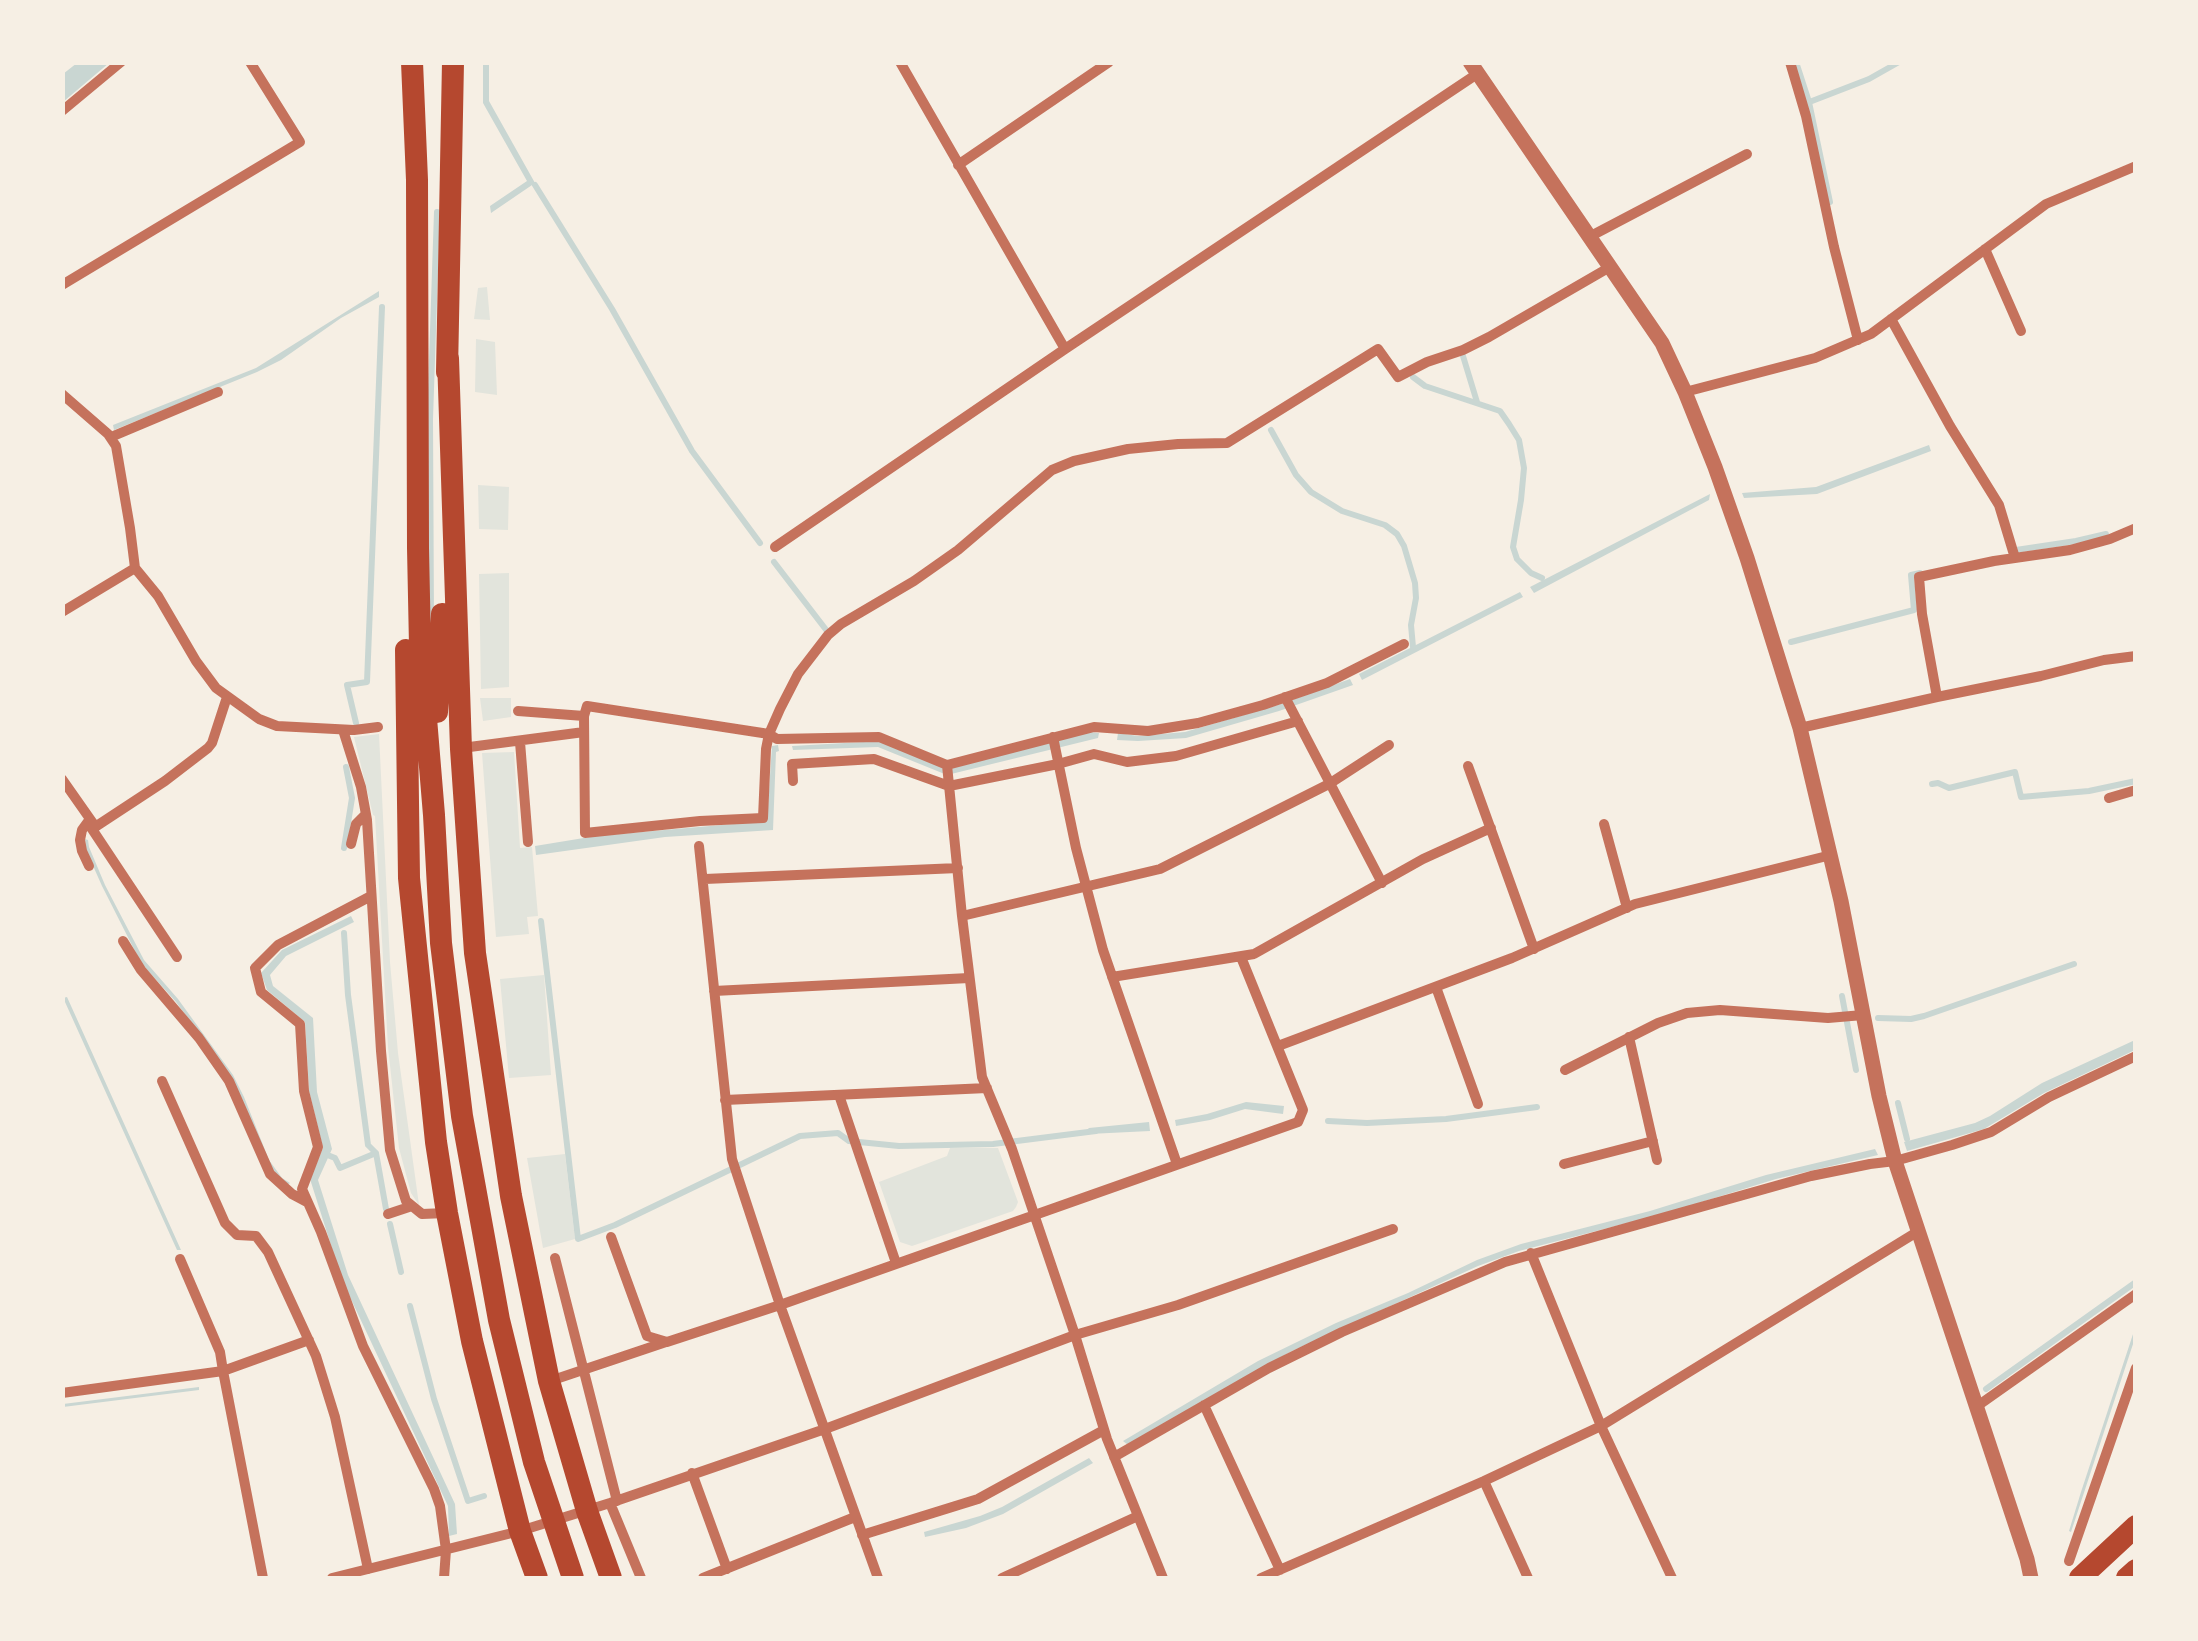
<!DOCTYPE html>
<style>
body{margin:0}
#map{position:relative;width:2198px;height:1641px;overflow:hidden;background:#f6efe4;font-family:Roboto,sans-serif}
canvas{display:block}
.frame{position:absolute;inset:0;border:65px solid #f6efe4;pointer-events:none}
</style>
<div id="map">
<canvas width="2198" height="1641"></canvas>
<div class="frame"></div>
</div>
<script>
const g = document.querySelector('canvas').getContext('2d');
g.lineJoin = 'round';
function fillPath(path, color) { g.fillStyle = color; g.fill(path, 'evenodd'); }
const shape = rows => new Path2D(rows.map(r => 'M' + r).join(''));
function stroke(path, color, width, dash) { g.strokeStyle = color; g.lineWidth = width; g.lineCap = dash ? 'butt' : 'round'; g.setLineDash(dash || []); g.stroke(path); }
fillPath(shape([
 [487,287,490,320,474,319,478,288],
 [476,339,495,342,497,395,475,392],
 [478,485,509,487,508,530,479,529],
 [509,573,509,687,481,689,479,574],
 [480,698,511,698,511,717,483,721],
 [379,734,390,962,398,1053,419,1205,411,1193,399,1148,388,1047,375,816,373,815,354,737],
 [514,752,520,848,532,847,538,916,527,917,529,934,496,937,482,753],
 [544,975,551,1075,509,1078,500,979],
 [950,1148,998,1148,1018,1202,1016,1207,1013,1211,912,1246,900,1242,879,1182,947,1156],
 [565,1154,575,1239,543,1248,527,1158]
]), '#e2e4dc');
fillPath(shape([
 [77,63,109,63,63,102,63,74],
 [483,63,489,63,489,101,535,183,491,213,490,206,527,181,483,103],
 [379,291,379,297,341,318,281,360,257,372,114,430,113,425,256,368],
 [1929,445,1931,451,1817,494,1744,498,1742,493,1816,487],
 [1710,494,1709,500,1534,593,1530,587],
 [1520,592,1523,597,1362,680,1359,674],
 [1350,679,1353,685,1279,711,1186,738,1138,741,1117,740,1118,733,1138,736,1185,732,1278,705],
 [1090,732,1099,733,1098,738,947,775,878,747,793,750,792,746,880,741,949,768],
 [778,745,779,751,776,752,773,830,665,837,536,855,535,846,596,836,767,821,772,746],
 [85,839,88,840,89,847,105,885,144,960,178,999,233,1075,244,1097,269,1160,282,1178,290,1183,286,1186,278,1179,266,1161,216,1057,176,1002,141,963,102,886,86,850],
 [351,916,354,922,286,956,270,975,273,986,313,1018,317,1092,332,1149,318,1180,348,1275,455,1504,457,1534,449,1536,448,1506,342,1280,310,1179,323,1148,309,1091,305,1022,267,990,261,973,282,950],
 [67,997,181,1250,177,1250,65,1002,63,1002,63,998],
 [2135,1040,2135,1050,2044,1093,1984,1129,1907,1151,1904,1142,1975,1123,1990,1116,2042,1083],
 [1246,1102,1284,1106,1283,1114,1245,1109,1210,1120,1176,1126,1175,1120,1207,1114],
 [1149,1122,1150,1131,1089,1134,1087,1130,1089,1128],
 [1875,1149,1878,1155,1776,1179,1666,1213,1519,1251,1478,1266,1290,1352,1128,1445,1123,1441,1258,1361,1336,1323,1408,1293,1477,1260,1521,1244,1650,1211,1766,1175],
 [2135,1328,2135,1338,2071,1532,2069,1531,2081,1492],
 [199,1387,199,1390,63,1407,63,1404],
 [1089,1458,1093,1463,1003,1514,966,1528,925,1537,924,1532,980,1516,1002,1507]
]), '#c9d6d2');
stroke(shape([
 [1796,62,1809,102,1830,202],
 [1812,101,1869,79,1899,62],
 [535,185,612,309,692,451,760,543],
 [1463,356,1477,402],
 [1413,377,1425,386,1500,411,1509,424,1519,440,1524,468,1521,500,1513,547,1517,559,1531,573,1542,578],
 [1271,430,1296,475,1311,492,1342,511,1385,525,1397,534,1404,546,1415,583,1416,598,1411,625,1413,647],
 [2016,550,2076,541,2106,534],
 [774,562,827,631],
 [431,621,430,419,437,212],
 [1791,642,1914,610,1911,575,1920,573],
 [356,723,347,685,367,682,382,307],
 [1932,784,1938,783,1949,788,2015,772,2021,797,2089,791,2136,781],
 [344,848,352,798,346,767],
 [541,921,578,1239,615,1225,800,1136,838,1133,849,1141,899,1146,993,1144,1096,1131],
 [344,933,348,995,368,1145,376,1153,386,1209],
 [1842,996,1856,1070],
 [1878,1018,1911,1019,1924,1016,2074,964],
 [1898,1103,1907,1139],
 [1328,1121,1367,1123,1446,1119,1537,1107],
 [325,1154,335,1158,340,1168,376,1153],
 [390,1224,401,1272],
 [410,1306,434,1399,468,1501,484,1496],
 [1986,1389,2136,1282]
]), '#c9d6d2', 6);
stroke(shape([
 [900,62,1065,349],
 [1790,62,1806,116,1834,247,1858,340],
 [62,111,121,62],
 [958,165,1109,62],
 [1589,237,1747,154],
 [1985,249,2021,331],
 [62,285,300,142,250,62],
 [1891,319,1950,426,1999,505,2015,558],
 [1685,392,1815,358,1871,334,2046,204,2136,166],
 [62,394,108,434,116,446,130,528,135,568,158,596,196,661,216,688,259,719,277,726,354,730,378,727],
 [111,437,218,392],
 [775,547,1065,349,1477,74],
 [62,612,135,568],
 [1285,697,1382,883],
 [1937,697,1922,614,1919,577,1994,561,2070,550,2110,539,2136,528],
 [518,711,584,716,587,706,769,734,777,739,879,737,947,765,1094,727,1148,731,1198,723,1263,705,1327,683,1404,644],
 [584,716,585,833,700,821,763,818,766,749,769,734,780,709,798,674,828,635,841,624,914,581,958,550,1052,470,1074,461,1128,449,1178,444,1227,443,1378,349,1398,377,1427,362,1463,350,1489,337,1610,267],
 [1800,728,1937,697,2041,676,2104,660,2136,656],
 [343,730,361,787,367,820,381,1051,390,1150,406,1201,422,1214,446,1213],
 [1053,737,1076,848,1103,950,1177,1164],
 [520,742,528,842],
 [462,748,584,732],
 [947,765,962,916,982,1077,1012,1149,1075,1335,1107,1439,1163,1578],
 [1468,766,1534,949],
 [62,779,95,826],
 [793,781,792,764,874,759,949,786,1058,764,1094,754,1127,762,1176,756,1298,721],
 [2109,798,2136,790],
 [1604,824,1627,908],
 [351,844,356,824,366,814],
 [699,846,732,1159,780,1305,878,1578],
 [89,866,82,851,80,840,82,830,90,819],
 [705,879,958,868],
 [371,896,278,945,255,968,261,992,300,1024,304,1091,318,1147,302,1189,321,1232,363,1346,434,1489,440,1506,446,1550,444,1578],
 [962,916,1160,869,1329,784,1389,745],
 [123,941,141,970,199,1038,229,1081,270,1174,292,1194,307,1202],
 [177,957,92,829,165,781,208,748,212,743,227,697],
 [1112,977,1254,954,1423,859,1491,828],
 [1436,987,1478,1104],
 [714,991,969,978],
 [1629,1037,1657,1160],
 [1278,1046,1512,958,1635,904,1831,855],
 [1565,1070,1658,1023,1687,1013,1720,1010,1828,1018,1863,1015],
 [162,1081,225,1223,237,1235,256,1236,268,1252,316,1356,335,1417,368,1569],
 [839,1095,896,1263],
 [725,1100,987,1088],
 [1564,1164,1653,1141],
 [388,1214,412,1206],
 [611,1237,647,1336,667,1342,780,1305,1298,1122,1303,1110,1241,957],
 [1531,1253,1601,1426,1672,1578],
 [555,1258,617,1501],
 [180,1259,220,1352,223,1371,309,1340],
 [550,1381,666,1342],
 [62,1393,223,1371,263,1578],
 [1204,1405,1280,1570],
 [1976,1407,2136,1294],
 [1114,1457,1269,1368,1342,1332,1505,1262,1811,1176,1870,1164,1895,1161,1952,1145,1991,1132,2049,1097,2136,1056],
 [692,1473,727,1569],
 [1484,1481,1528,1578],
 [610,1503,641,1578],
 [862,1535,978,1499,1104,1430],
 [2069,1561,2136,1368],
 [332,1578,520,1531,610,1503,825,1429,1075,1335,1178,1305,1393,1229],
 [703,1578,855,1517],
 [1002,1578,1138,1516],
 [1261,1578,1484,1481,1601,1426,1917,1232]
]), '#c5725c', 10);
stroke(shape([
 [1470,62,1662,343,1685,392,1715,467,1747,558,1800,728,1841,901,1879,1096,1895,1161,2027,1559,2031,1578]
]), '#c5725c', 15);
stroke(shape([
 [412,62,417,180,418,548,420,646,434,815,441,943,462,1116,499,1320,534,1462,573,1578],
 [448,358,461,749,475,953,511,1196,549,1381,587,1511,611,1578],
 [447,372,453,62],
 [406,650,409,878,436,1142,447,1213,472,1341,520,1531,537,1578],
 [437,712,442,614],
 [2080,1578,2136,1526],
 [2127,1578,2136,1570]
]), '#b5482f', 22);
</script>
